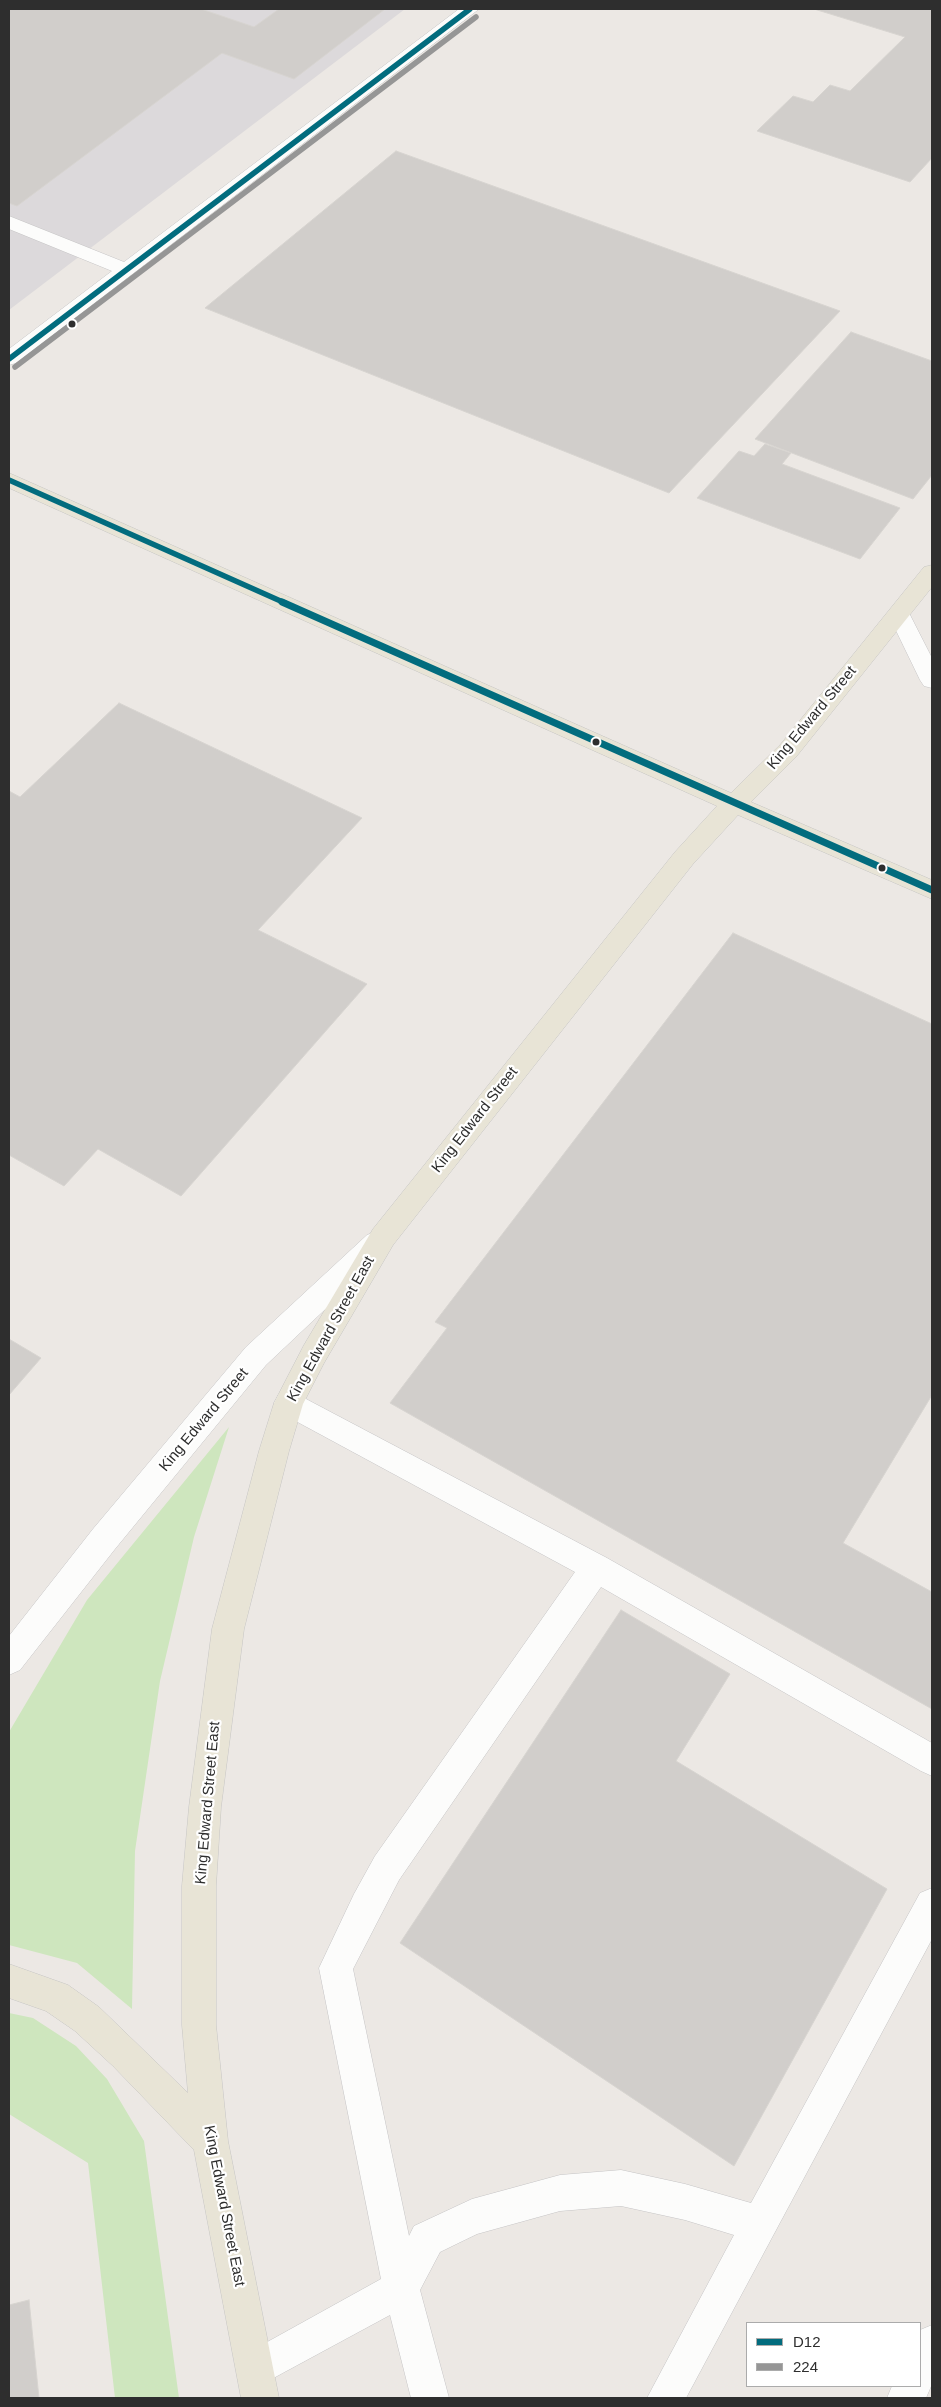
<!DOCTYPE html>
<style>
body{margin:0}
#map{position:relative;width:941px;height:2407px;overflow:hidden;background:#ece8e4;font-family:Helvetica,sans-serif}
canvas{display:block}
.frame{position:absolute;inset:0;border:10px solid #2e2e2e;pointer-events:none}
.legend{position:absolute;left:746px;top:2322px;width:175px;height:65px;box-sizing:border-box;background:#fff;border:1px solid #ababab;margin:0;padding:6px 9px;list-style:none;font-size:15px;color:#2e2e2e}
.legend li{display:flex;align-items:center;gap:10px;height:25px}
.legend b{width:25px;border:1px solid #ababab}
</style>
<div id="map">
<canvas width="941" height="2407"></canvas>
<div class="frame"></div>
<ul class="legend">
<li><b style="height:6px;background:#026c7e"></b>D12</li>
<li><b style="height:6px;background:#969696"></b>224</li>
</ul>
</div>
<script>
const g = document.querySelector('canvas').getContext('2d');
g.lineJoin = 'round';
function fillPath(path, color) { g.fillStyle = color; g.fill(path, 'evenodd'); }
const shape = rows => new Path2D(rows.map(r => 'M' + r).join(''));
function stroke(path, color, width, dash) { g.strokeStyle = color; g.lineWidth = width; g.lineCap = dash ? 'butt' : 'round'; g.setLineDash(dash || []); g.stroke(path); }
function drawText(font, color, halo, rows, align = 'center') {
  g.font = font + ' Helvetica,sans-serif'; g.lineWidth = 4.5; g.setLineDash([]); g.textBaseline = 'middle'; g.strokeStyle = halo; g.fillStyle = color; for (const [text, x, y, turn = 0] of rows) {
    g.save(); g.translate(x, y); g.rotate((+turn || 0) * Math.PI / 180); g.textAlign = isNaN(turn) ? turn : align; if (halo) g.strokeText(text, 0, 0); g.fillText(text, 0, 0); g.restore();
  }
}
fillPath(shape([
 [9,9,405,9,9,310]
]), '#dcd9db');
fillPath(shape([
 [229,1427,194,1537,160,1681,135,1851,132,2009,77,1963,9,1945,9,1732,87,1600],
 [9,2013,33,2018,76,2046,107,2079,144,2141,179,2398,115,2398,88,2163,9,2114]
]), '#cee6be');
const building = shape([
 [9,9,201,9,254,27,279,9,385,9,294,79,222,53,17,206,9,203,9,9],
 [814,9,932,9,932,158,910,182,757,131,793,96,813,102,830,85,850,91,905,37,814,9],
 [396,151,840,311,669,493,205,308,396,151],
 [851,332,932,361,932,475,913,499,755,439,851,332],
 [765,444,791,453,782,464,900,508,860,559,697,498,739,451,754,456,765,444],
 [119,703,362,818,258,930,367,984,181,1196,98,1149,64,1186,9,1155,9,791,20,797,119,703],
 [733,933,932,1024,932,1395,843,1543,932,1592,932,1709,390,1403,447,1328,435,1322,733,933],
 [9,1339,41,1358,9,1395,9,1339],
 [621,1610,730,1674,676,1761,887,1889,734,2166,400,1943,621,1610],
 [29,2300,39,2398,9,2398,9,2305,29,2300]
]);
fillPath(building, '#d1cecb');
stroke(building, '#d7d4d0', 1);
const minor = shape([
 [459,9,479,9,16,363,9,365,9,349,112,271,9,229,9,216,124,262,459,9],
 [899,606,907,609,932,658,932,688,924,686,920,680,888,614,891,609,899,606],
 [377,1231,387,1235,391,1243,387,1251,266,1365,115,1549,20,1670,9,1675,9,1636,93,1529,246,1347,367,1235,377,1231],
 [289,1390,607,1558,932,1743,932,1776,921,1771,601,1587,399,1880,353,1969,409,2236,414,2226,472,2199,560,2175,621,2170,685,2184,751,2203,920,1893,932,1888,932,1939,686,2398,647,2398,734,2235,685,2220,621,2206,560,2211,477,2234,440,2252,420,2290,449,2398,411,2398,390,2315,255,2388,242,2382,236,2369,242,2356,381,2279,319,1968,354,1894,375,1856,575,1572,279,1412,274,1403,279,1394,289,1390],
 [932,2325,932,2384,926,2398,887,2398,892,2386,920,2386,920,2330,932,2325]
]);
const major = shape([
 [9,473,731,793,780,745,924,567,932,565,932,587,796,757,751,802,932,880,932,899,738,815,693,864,393,1245,324,1363,303,1404,289,1451,244,1629,221,1807,216,1886,216,2025,228,2141,279,2398,241,2398,194,2150,113,2066,75,2031,46,2011,9,1998,9,1964,68,1985,99,2007,188,2093,182,2025,182,1886,189,1807,212,1629,259,1451,274,1403,304,1345,373,1229,675,852,717,806,9,488,9,473]
]);
stroke(minor, '#c5c4c5', 1);
stroke(major, '#c6c5c4', 1);
fillPath(minor, '#fcfcfb');
fillPath(major, '#e8e4d6');
stroke(shape([
 [9,359,470,9],
 [9,480,285,603]
]), '#026c7e', 5.5);
stroke(shape([
 [282,602,932,890]
]), '#026c7e', 7);
stroke(shape([
 [15,367,476,17]
]), '#969696', 5.5);
for (const [x, y, r, color] of [
 [72,324,4.5,"#2e2e2e"],
 [596,742,4.5,"#2e2e2e"],
 [882,868,4.5,"#2e2e2e"]
]) { const dot = new Path2D(); dot.arc(x, y, r, 0, 2 * Math.PI); g.fillStyle = color; g.fill(dot); stroke(dot, '#fff', 2); }
drawText('15px', '#2e2e2e', '#fff', [
 ["King Edward Street",812,718,-50],
 ["King Edward Street",475,1120,-52],
 ["King Edward Street East",331,1329,-61],
 ["King Edward Street",204,1420,-50],
 ["King Edward Street East",208,1803,-85],
 ["King Edward Street East",224,2206,79]
]);
</script>
